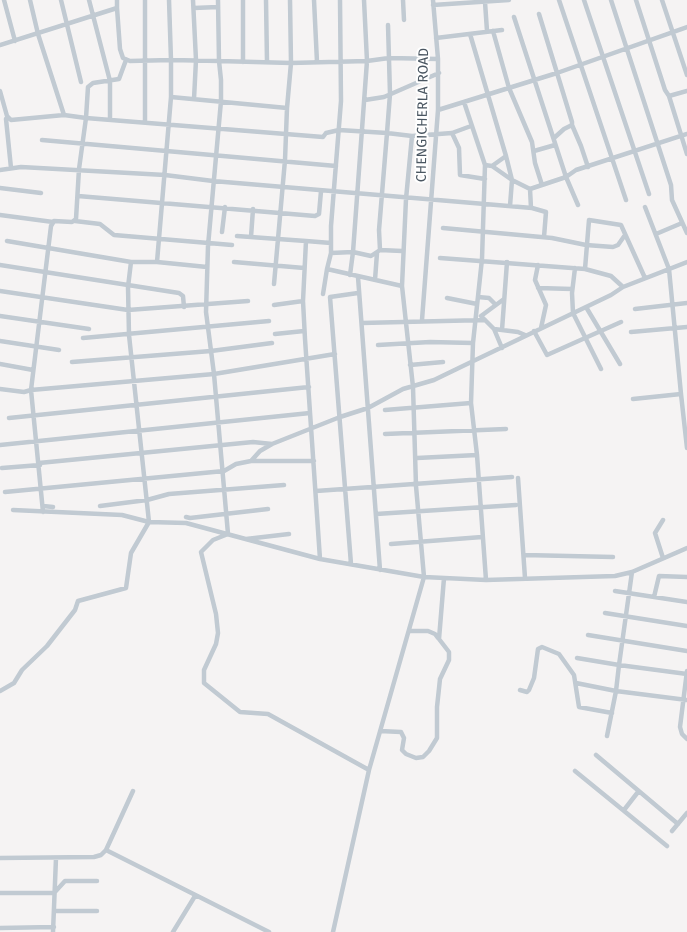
<!DOCTYPE html>
<style>
body{margin:0}
canvas{display:block;background:#f5f3f3}
</style>
<canvas width="687" height="932"></canvas>
<script>
const g = document.querySelector('canvas').getContext('2d');
g.lineJoin = 'round';
const shape = rows => new Path2D(rows.map(r => 'M' + r).join(''));
function stroke(path, color, width, dash) { g.strokeStyle = color; g.lineWidth = width; g.lineCap = dash ? 'butt' : 'round'; g.setLineDash(dash || []); g.stroke(path); }
function drawText(font, color, halo, rows, align = 'center') {
  g.font = font + ' "Fira Sans",sans-serif'; g.lineWidth = 4; g.setLineDash([]); g.textBaseline = 'middle'; g.strokeStyle = halo; g.fillStyle = color; for (const [text, x, y, turn = 0] of rows) {
    g.save(); g.translate(x, y); g.rotate((+turn || 0) * Math.PI / 180); g.textAlign = isNaN(turn) ? turn : align; if (halo) g.strokeText(text, 0, 0); g.fillText(text, 0, 0); g.restore();
  }
}
stroke(shape([
 [4,0,15,41],
 [61,0,81,82],
 [89,0,110,81,110,119],
 [145,0,145,122],
 [169,0,171,60,219,61,221,80,221,101,208,246,206,312,214,374,228,534,213,540,201,552,216,614,218,633,216,644,204,670,204,683,240,712,268,714,369,770],
 [193,0,196,60,194,99],
 [218,0,219,61,291,63,367,61,364,0],
 [243,0,243,62],
 [266,0,267,62],
 [314,0,317,62],
 [340,0,341,101,331,226,331,253,327,269,402,286],
 [403,0,404,20],
 [559,0,626,200],
 [584,0,649,194],
 [611,0,671,185,672,200,687,233],
 [636,0,665,90,669,96,687,91],
 [662,0,687,75],
 [485,2,487,31],
 [433,5,509,0],
 [117,8,120,49,123,58,130,61,171,60,171,97],
 [194,8,218,7],
 [539,14,572,122,572,125,564,129,554,138],
 [514,17,566,177,578,205],
 [388,25,390,94,387,133,412,136],
 [493,31,509,88,532,142,535,163,542,185],
 [470,34,506,156],
 [436,38,502,30],
 [0,45,117,8,117,0],
 [126,60,119,79,93,83,88,87,86,118,323,137,326,133,339,130,387,133,379,230,380,250,402,251],
 [0,91,7,116,11,120,64,115],
 [669,96,687,154],
 [365,100,384,97,439,73],
 [287,108,291,63,290,0],
 [438,110,557,73,687,27],
 [6,119,11,168],
 [572,125,581,146,588,167],
 [452,133,459,148,460,175,485,179],
 [42,140,336,166],
 [534,151,555,145],
 [485,165,492,166,506,156,512,180,510,206],
 [492,166,512,180,530,189,566,177,576,170,687,134],
 [0,170,21,167,165,175,213,181,532,208,546,212,544,237],
 [0,188,41,193],
 [530,189,531,208],
 [78,196,315,216,319,214,321,191],
 [645,207,669,269,681,394],
 [0,215,53,222],
 [75,221,100,224,114,235,232,245],
 [443,228,552,238,586,245,613,247,618,245,625,235],
 [222,232,225,207],
 [656,234,682,223],
 [237,236,278,239,274,284],
 [251,237,253,209],
 [7,241,131,262],
 [306,241,331,243],
 [380,250,371,256,353,252,367,61,389,58,438,59],
 [331,253,353,252,350,275],
 [440,258,585,269,611,276,623,287,687,262],
 [157,262,207,267],
 [234,262,304,268],
 [0,265,179,293,183,296,184,307],
 [538,265,535,280,546,305,541,328],
 [575,268,572,293,573,313,601,369],
 [585,269,589,220,621,225,645,278],
 [358,277,380,570],
 [375,280,377,253],
 [538,288,572,289],
 [0,291,128,310,248,301],
 [323,294,327,269],
 [478,297,489,298,495,304],
 [447,298,477,304],
 [274,305,303,301],
 [586,307,620,364],
 [635,309,687,303],
 [0,316,89,329],
 [481,316,504,299],
 [483,318,494,329],
 [422,320,438,110,438,59,433,0],
 [362,323,485,320],
 [502,330,518,332,525,335],
 [534,331,547,355,621,322],
 [631,332,687,327],
 [275,334,304,331],
 [83,338,269,321],
 [0,341,59,350],
 [473,343,471,403,477,455],
 [378,345,430,342,473,343,482,259,485,165,464,102],
 [502,348,494,329,502,330,507,262],
 [72,362,211,351,272,343],
 [0,364,33,370],
 [410,365,443,362],
 [0,389,24,392,31,390,51,226,54,221,72,222,76,219,79,169,86,118,64,115,38,34,30,0],
 [633,399,681,394,687,448],
 [385,410,471,403],
 [9,418,309,387],
 [385,434,506,429],
 [0,445,310,413],
 [417,458,477,455,486,580],
 [251,461,314,461],
 [39,463,253,442,272,444],
 [2,468,40,465],
 [518,478,525,578],
 [316,491,512,477],
 [5,492,224,471,236,464,251,461,260,451,272,444,340,417,368,408,403,389,434,380,465,365,611,295,623,287],
 [43,506,53,507],
 [100,506,147,500,169,494,284,485],
 [13,510,122,515,149,522,186,523,320,559,424,577,486,580,615,576,632,572,687,548],
 [43,512,31,390,214,374,335,354],
 [376,514,516,505],
 [186,517,190,518,268,509],
 [246,539,289,534],
 [391,544,482,537],
 [524,555,613,557],
 [663,558,655,533,663,520],
 [351,564,330,297,358,293],
 [632,572,619,665,687,674],
 [615,591,687,602],
 [654,597,659,576,687,577],
 [605,613,687,626],
 [409,631,428,631,435,634,438,638],
 [588,635,687,651],
 [577,658,619,665,616,691,687,700],
 [687,671,680,727,682,734,687,739],
 [576,683,616,691,607,736],
 [520,690,527,692,529,690,534,678,538,649,542,647,559,654,574,675,579,707,612,713],
 [0,691,14,683,22,670,47,646,75,610,78,601,126,588,131,553,149,522,129,335,128,287,131,262,157,262,171,97,287,108,285,160,278,239,306,241,303,301,305,339,320,559],
 [380,731,401,732,404,738,402,750,406,754,416,758,423,757,429,751,437,738,437,707,440,679,449,660,449,652,439,639,444,578],
 [596,755,678,824],
 [575,771,667,846],
 [624,810,638,792],
 [672,831,687,813],
 [106,850,133,791],
 [0,858,94,857,101,855,106,850,269,932],
 [0,893,54,893,65,881,97,881],
 [54,911,97,911],
 [0,928,54,927],
 [53,932,56,858],
 [173,932,195,896],
 [333,932,369,770,424,577,416,486,413,387,402,286,406,199,412,136,452,133,471,126]
]), '#c1cad2', 4.5);
drawText('14px', '#4a5661', '#fff', [
 ["CHENGICHERLA ROAD",423,115,-89]
]);
</script>
